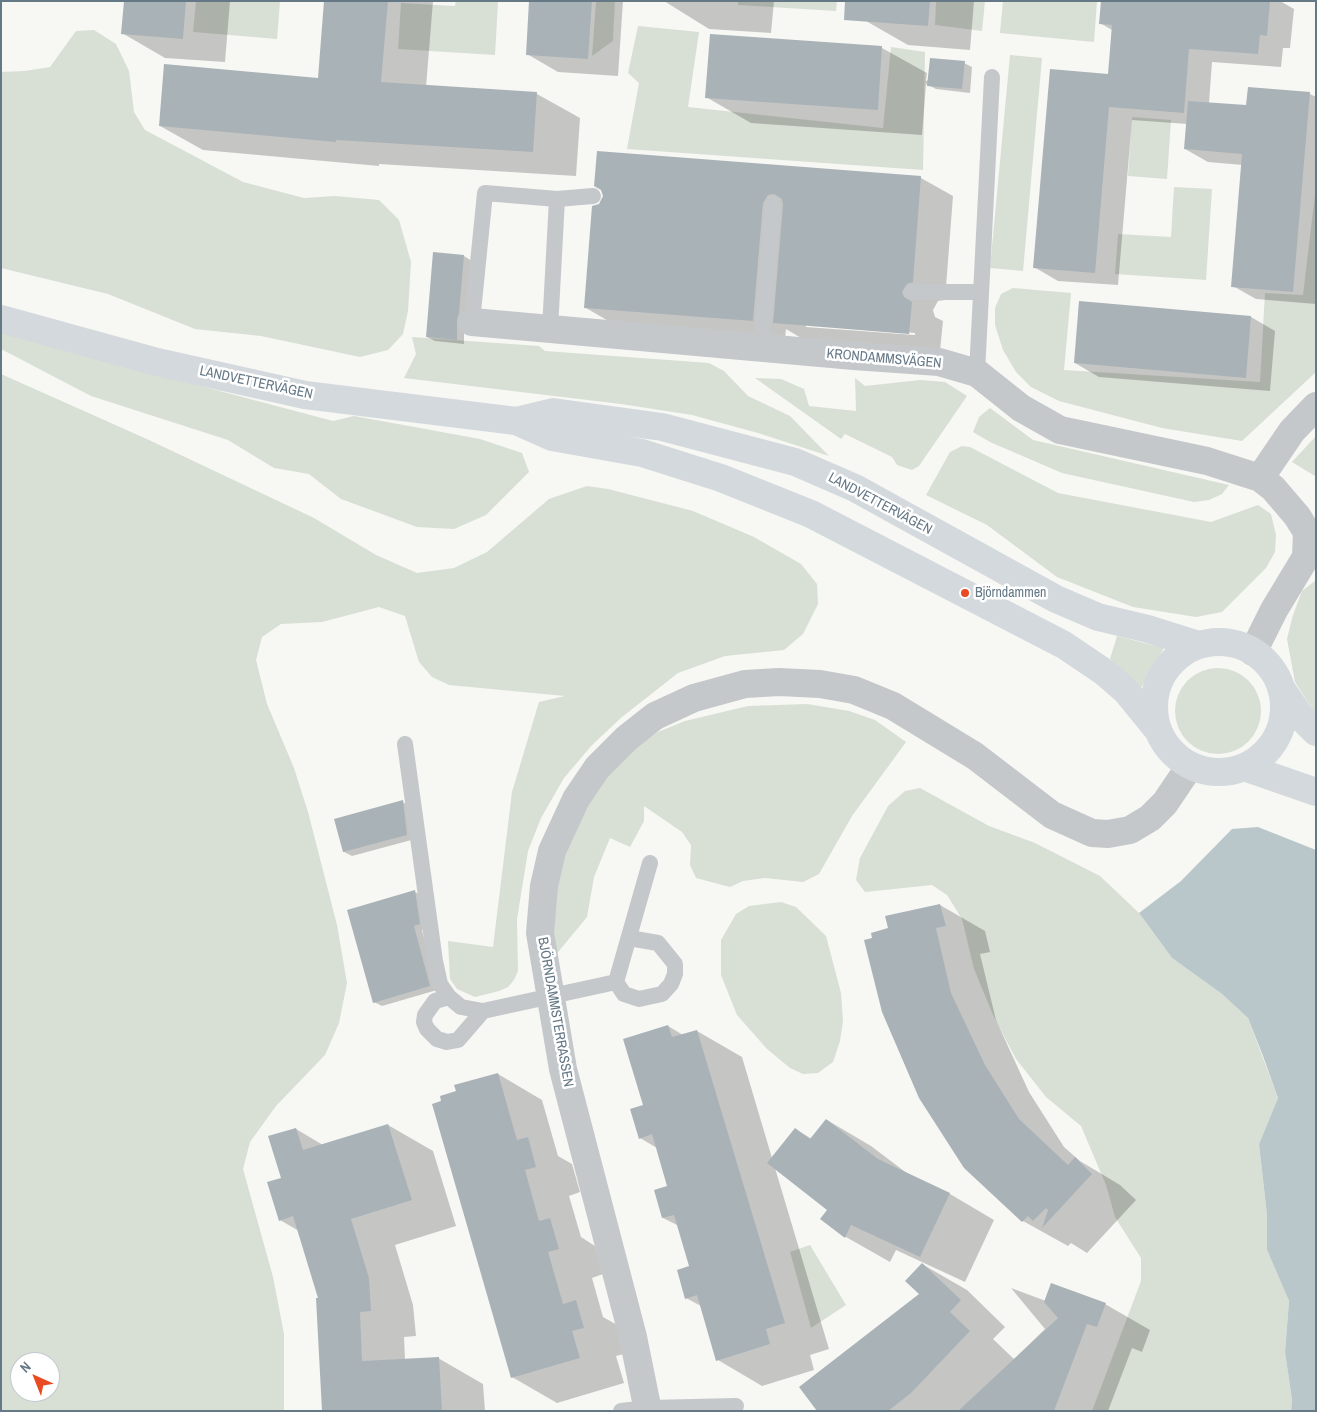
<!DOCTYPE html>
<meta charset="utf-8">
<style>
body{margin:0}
#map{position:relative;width:1317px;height:1412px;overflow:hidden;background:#f7f7f4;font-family:"Archivo Narrow",sans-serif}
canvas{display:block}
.frame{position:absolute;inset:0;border:2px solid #657886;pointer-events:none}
.north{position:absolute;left:10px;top:1352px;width:50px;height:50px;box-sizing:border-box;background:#fff;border:1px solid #c1c9cf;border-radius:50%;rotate:316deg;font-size:14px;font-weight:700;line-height:20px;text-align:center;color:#657886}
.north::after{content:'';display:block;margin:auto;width:18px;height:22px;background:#ea4a21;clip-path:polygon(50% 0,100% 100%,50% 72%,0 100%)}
</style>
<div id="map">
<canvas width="1317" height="1412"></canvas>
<div class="frame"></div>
<div class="north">N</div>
</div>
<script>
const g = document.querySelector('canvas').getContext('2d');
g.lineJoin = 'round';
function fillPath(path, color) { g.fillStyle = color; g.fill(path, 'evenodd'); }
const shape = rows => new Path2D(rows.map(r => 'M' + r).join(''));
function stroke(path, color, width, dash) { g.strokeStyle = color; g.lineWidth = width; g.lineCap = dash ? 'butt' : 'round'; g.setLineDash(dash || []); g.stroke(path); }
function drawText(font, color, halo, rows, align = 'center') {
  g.font = font + ' "Archivo Narrow",sans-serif'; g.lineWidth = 5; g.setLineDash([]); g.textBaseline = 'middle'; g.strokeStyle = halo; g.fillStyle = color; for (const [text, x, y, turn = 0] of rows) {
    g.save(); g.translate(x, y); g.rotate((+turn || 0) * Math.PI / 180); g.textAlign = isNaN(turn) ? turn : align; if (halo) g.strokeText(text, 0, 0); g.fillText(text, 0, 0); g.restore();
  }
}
fillPath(shape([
 [196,1,280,1,277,39,193,32],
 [456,1,498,1,495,55,398,49,401,3,455,6],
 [596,1,615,1,613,41,592,56],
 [738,1,837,1,836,11,738,5],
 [936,1,985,1,982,31,935,25],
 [1003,1,1097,1,1094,42,1000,33],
 [638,26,699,32,688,107,883,128,891,47,925,52,923,170,627,149,639,83,628,73],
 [94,30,116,44,129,71,134,112,145,130,243,182,304,198,335,196,379,200,399,220,411,262,408,311,403,334,388,350,360,357,261,336,195,329,108,294,1,268,1,72,25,71,50,67,76,31],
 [1010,55,1042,58,1023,271,990,268],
 [1132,117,1171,120,1167,179,1128,176],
 [1316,186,1316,372,1242,441,1162,428,1059,401,1031,387,1016,372,1003,350,995,325,995,308,1001,294,1013,288,1071,293,1064,370,1260,382,1265,293,1303,295],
 [1174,187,1212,189,1206,280,1115,274,1118,234,1171,237],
 [1,333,333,421,354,416,480,439,522,453,529,472,486,515,454,529,417,527,341,499,309,474,274,468,228,440,91,396,1,349],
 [412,337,539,346,545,351,709,363,724,371,748,396,790,416,829,456,758,433,692,415,621,404,404,378,416,354],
 [1,374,149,440,314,518,376,555,417,573,454,568,487,552,549,499,587,486,608,489,693,511,754,537,801,564,817,584,818,604,803,634,784,650,725,656,678,673,622,717,592,745,564,778,541,818,528,851,517,919,518,971,514,980,508,987,499,991,475,997,457,989,450,979,448,941,493,947,512,792,539,702,565,696,449,685,432,677,419,662,405,616,379,607,322,622,281,624,262,637,256,660,267,704,294,768,308,812,337,925,347,983,339,1023,325,1055,276,1106,250,1142,243,1169,273,1277,284,1334,284,1411,1,1411],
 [20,1362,50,1362,50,1392,20,1392],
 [755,378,781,379,804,389,809,406,856,411,855,378,865,386,920,380,945,382,967,396,919,466,912,470,897,465,892,457,845,434,841,439],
 [990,408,1033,440,1229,485,1222,494,1209,500,1194,502,1062,473,990,442,973,432,979,417],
 [1316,436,1316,476,1315,476,1292,462],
 [962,446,970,447,1058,493,1211,522,1258,505,1271,514,1276,535,1275,552,1266,568,1222,612,1196,617,1133,607,1057,577,987,525,926,495,950,452],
 [1316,580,1316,715,1295,682,1287,639,1293,615,1302,591],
 [1117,636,1164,648,1141,688,1110,659],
 '1175 711a43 43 0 1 1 86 0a43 43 0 1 1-86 0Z',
 [807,704,849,711,875,720,906,742,852,816,819,874,803,882,765,878,743,881,730,887,696,878,690,865,691,845,682,832,644,806,644,821,630,847,610,838,594,877,587,917,554,957,550,932,557,863,600,782,635,747,658,732,685,721,748,706],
 [920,788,989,826,1035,843,1100,876,1139,913,1172,958,1222,994,1248,1018,1278,1098,1259,1144,1267,1215,1267,1250,1289,1301,1285,1352,1292,1400,1291,1411,1092,1411,1141,1281,1141,1258,1115,1217,1106,1185,1081,1126,1046,1097,1016,1059,993,1015,974,969,962,919,947,895,932,885,865,892,856,880,860,858,888,806,905,791],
 [781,902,796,907,826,936,841,993,843,1021,840,1041,833,1062,818,1073,803,1074,790,1068,767,1049,737,1015,721,975,721,940,736,914,749,906],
 [810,1245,846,1305,811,1328,790,1252]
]), '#d8dfd5');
fillPath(shape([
 [1258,827,1316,850,1316,1411,1291,1411,1292,1400,1285,1352,1289,1301,1267,1250,1267,1215,1259,1144,1278,1098,1263,1056,1248,1018,1222,994,1172,958,1139,913,1181,881,1232,829]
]), '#bac7ca');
fillPath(shape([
 [125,1,230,1,225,62,165,58,122,33],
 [326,1,433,1,426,87,537,94,580,118,576,176,379,164,379,166,203,150,160,126,319,79],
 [530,1,623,1,618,76,558,72,527,54],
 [664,1,774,1,771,33,709,29],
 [867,1,974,1,970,50,908,45,866,21],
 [1102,1,1280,1,1294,9,1290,48,1283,48,1281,67,1212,62,1209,103,1248,106,1310,94,1316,97,1316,304,1256,299,1233,286,1243,165,1208,162,1185,149,1187,124,1132,120,1118,285,1058,281,1034,267,1109,75,1112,30,1100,23],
 [711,35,882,48,927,73,926,81,964,63,972,67,970,93,936,89,926,84,922,135,751,123,706,97],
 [598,153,921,178,953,196,945,300,938,301,933,310,935,317,943,321,940,351,806,341,786,329,785,339,617,326,586,308,600,205,604,196],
 [806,324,915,333,915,335,806,327],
 [435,254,464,256,472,261,464,325,464,344,435,341,427,337],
 [1251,317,1275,331,1270,391,1099,377,1075,363],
 [402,802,410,806,415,839,352,856,344,852,336,820],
 [415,892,423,896,427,928,422,930,437,990,382,1006,374,1002],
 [940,905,985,931,990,952,980,954,996,1020,1029,1092,1064,1147,1080,1161,1120,1185,1136,1200,1087,1253,1071,1243,1068,1246,1023,1221,890,929],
 [668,1026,683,1035,697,1031,742,1057,772,1158,795,1129,812,1139,827,1120,871,1146,908,1174,950,1194,994,1220,965,1282,896,1250,890,1262,846,1237,822,1219,829,1210,775,1168,829,1349,810,1355,814,1370,762,1386,718,1360,701,1306,686,1298,691,1267,679,1226,663,1218,669,1187,657,1148,640,1138,645,1106],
 [498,1074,542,1100,558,1156,572,1164,580,1192,569,1196,581,1237,595,1246,603,1274,592,1278,603,1317,621,1327,628,1353,616,1356,624,1383,557,1403,512,1377,443,1102,458,1092],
 [388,1125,433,1151,456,1226,395,1245,413,1305,416,1336,404,1337,405,1360,438,1358,483,1384,485,1411,323,1411,320,1299,299,1231,280,1220,282,1179,296,1129,323,1145],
 [922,1264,967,1290,1005,1327,993,1339,1014,1359,1045,1329,1011,1288,1046,1301,1105,1304,1150,1330,1142,1352,1132,1348,1108,1411,819,1411,921,1295]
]), '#0003');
fillPath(shape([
 [124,1,186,1,183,39,121,34],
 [324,1,388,1,381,82,537,92,533,152,336,140,336,142,159,126,164,64,318,78],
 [529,1,592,1,588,59,526,55],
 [845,1,930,1,928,26,844,20],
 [1101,1,1270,1,1267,36,1260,35,1258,54,1189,49,1184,113,1109,107,1095,273,1033,268,1050,69,1108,74,1112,25,1099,24],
 [710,34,882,46,878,110,705,98],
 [930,58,965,61,962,89,927,86],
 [1248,87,1310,92,1293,292,1231,287,1242,154,1184,149,1188,101,1246,105],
 [597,151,921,176,913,282,907,284,902,292,904,297,912,302,909,334,773,323,783,205,782,199,774,194,768,195,763,203,753,321,584,308,592,206,599,204,603,196,601,190,594,186],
 [433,252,464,255,459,313,457,320,457,340,426,337],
 [1079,301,1251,316,1246,378,1074,363],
 [403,800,407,835,343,852,334,819],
 [415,890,420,924,414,926,430,986,373,1003,347,910],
 [940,904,946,926,936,928,951,993,985,1065,1019,1119,1068,1165,1075,1157,1092,1174,1042,1228,1048,1210,1046,1208,1033,1221,1028,1216,1022,1222,964,1168,919,1098,882,1012,864,940,872,938,871,933,888,928,885,916],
 [668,1025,672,1037,697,1030,785,1323,766,1329,770,1344,716,1361,697,1295,685,1299,677,1270,689,1266,674,1215,662,1218,654,1190,667,1186,652,1134,639,1139,630,1109,643,1105,623,1039],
 [498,1073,517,1140,528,1137,536,1167,525,1170,539,1221,550,1218,559,1249,548,1252,563,1304,576,1300,584,1328,572,1331,580,1358,511,1378,432,1104,441,1101,440,1096,456,1091,454,1085],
 [826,1119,878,1159,950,1193,920,1257,851,1225,845,1238,820,1219,827,1210,767,1163,795,1128,810,1139],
 [388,1124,412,1200,351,1219,369,1278,371,1311,360,1312,362,1361,439,1357,442,1411,322,1411,316,1298,318,1298,293,1216,279,1221,267,1182,281,1178,268,1136,296,1128,303,1150],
 [922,1263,961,1300,950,1312,970,1331,911,1393,888,1411,817,1411,799,1387,919,1294,905,1281],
 [1051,1283,1106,1303,1097,1327,1087,1324,1054,1411,958,1411,1058,1318,1044,1302]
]), '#a9b2b7');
stroke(shape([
 [557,199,593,196],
 [912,292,979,292],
 [472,322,485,193,557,199,550,329],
 [761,348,773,204],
 [977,373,992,77],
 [405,744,435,961,440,984,449,997,461,1007,483,1011,616,982,650,863],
 [616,982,624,994,639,999,648,997,662,994,671,984,675,974,675,964,658,943,629,938],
 [449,997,435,1001,425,1015,424,1022,427,1029,437,1039,447,1042,458,1040,483,1011],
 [621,1411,648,1408,736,1406]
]), '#c4c8cb', 16);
stroke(shape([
 [472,322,854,356,939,362,977,373,1021,408,1060,430,1207,461,1260,478,1273,488,1297,516,1307,532,1306,557,1274,610,1253,652],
 [1260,478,1292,431,1316,406],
 [648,1411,633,1337,563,1069,540,933,544,886,552,851,576,799,597,768,627,738,655,716,694,698,745,684,779,682,820,684,854,690,893,706,975,756,1052,815,1092,833,1108,834,1130,830,1150,818,1165,803,1190,766]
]), '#c4c8cb', 28);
stroke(shape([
 [1,319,157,362,305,395,516,421,552,437,642,453,721,478,811,514,1064,645,1104,672,1126,691,1157,729],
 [516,421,553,412,662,427,795,462,855,488,1056,599,1098,617,1148,629,1199,645],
 '1154 707a65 65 0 1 1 130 0a65 65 0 1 1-130 0Z',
 [1281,688,1300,716,1316,732],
 [1244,767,1316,792]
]), '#d4d9dd', 28);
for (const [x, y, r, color] of [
 [965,593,5,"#ea4a21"]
]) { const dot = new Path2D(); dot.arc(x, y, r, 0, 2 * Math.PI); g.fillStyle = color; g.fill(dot); stroke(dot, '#fff', 2); }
drawText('14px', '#657886', '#fff', [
 ["KRONDAMMSVÄGEN",884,359,5],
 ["LANDVETTERVÄGEN",256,383,12],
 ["LANDVETTERVÄGEN",880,504,28],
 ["BJÖRNDAMMSTERRASSEN",555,1012,80]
]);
drawText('14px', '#657886', '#fff', [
 ["Björndammen",975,593]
], 'left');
</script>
